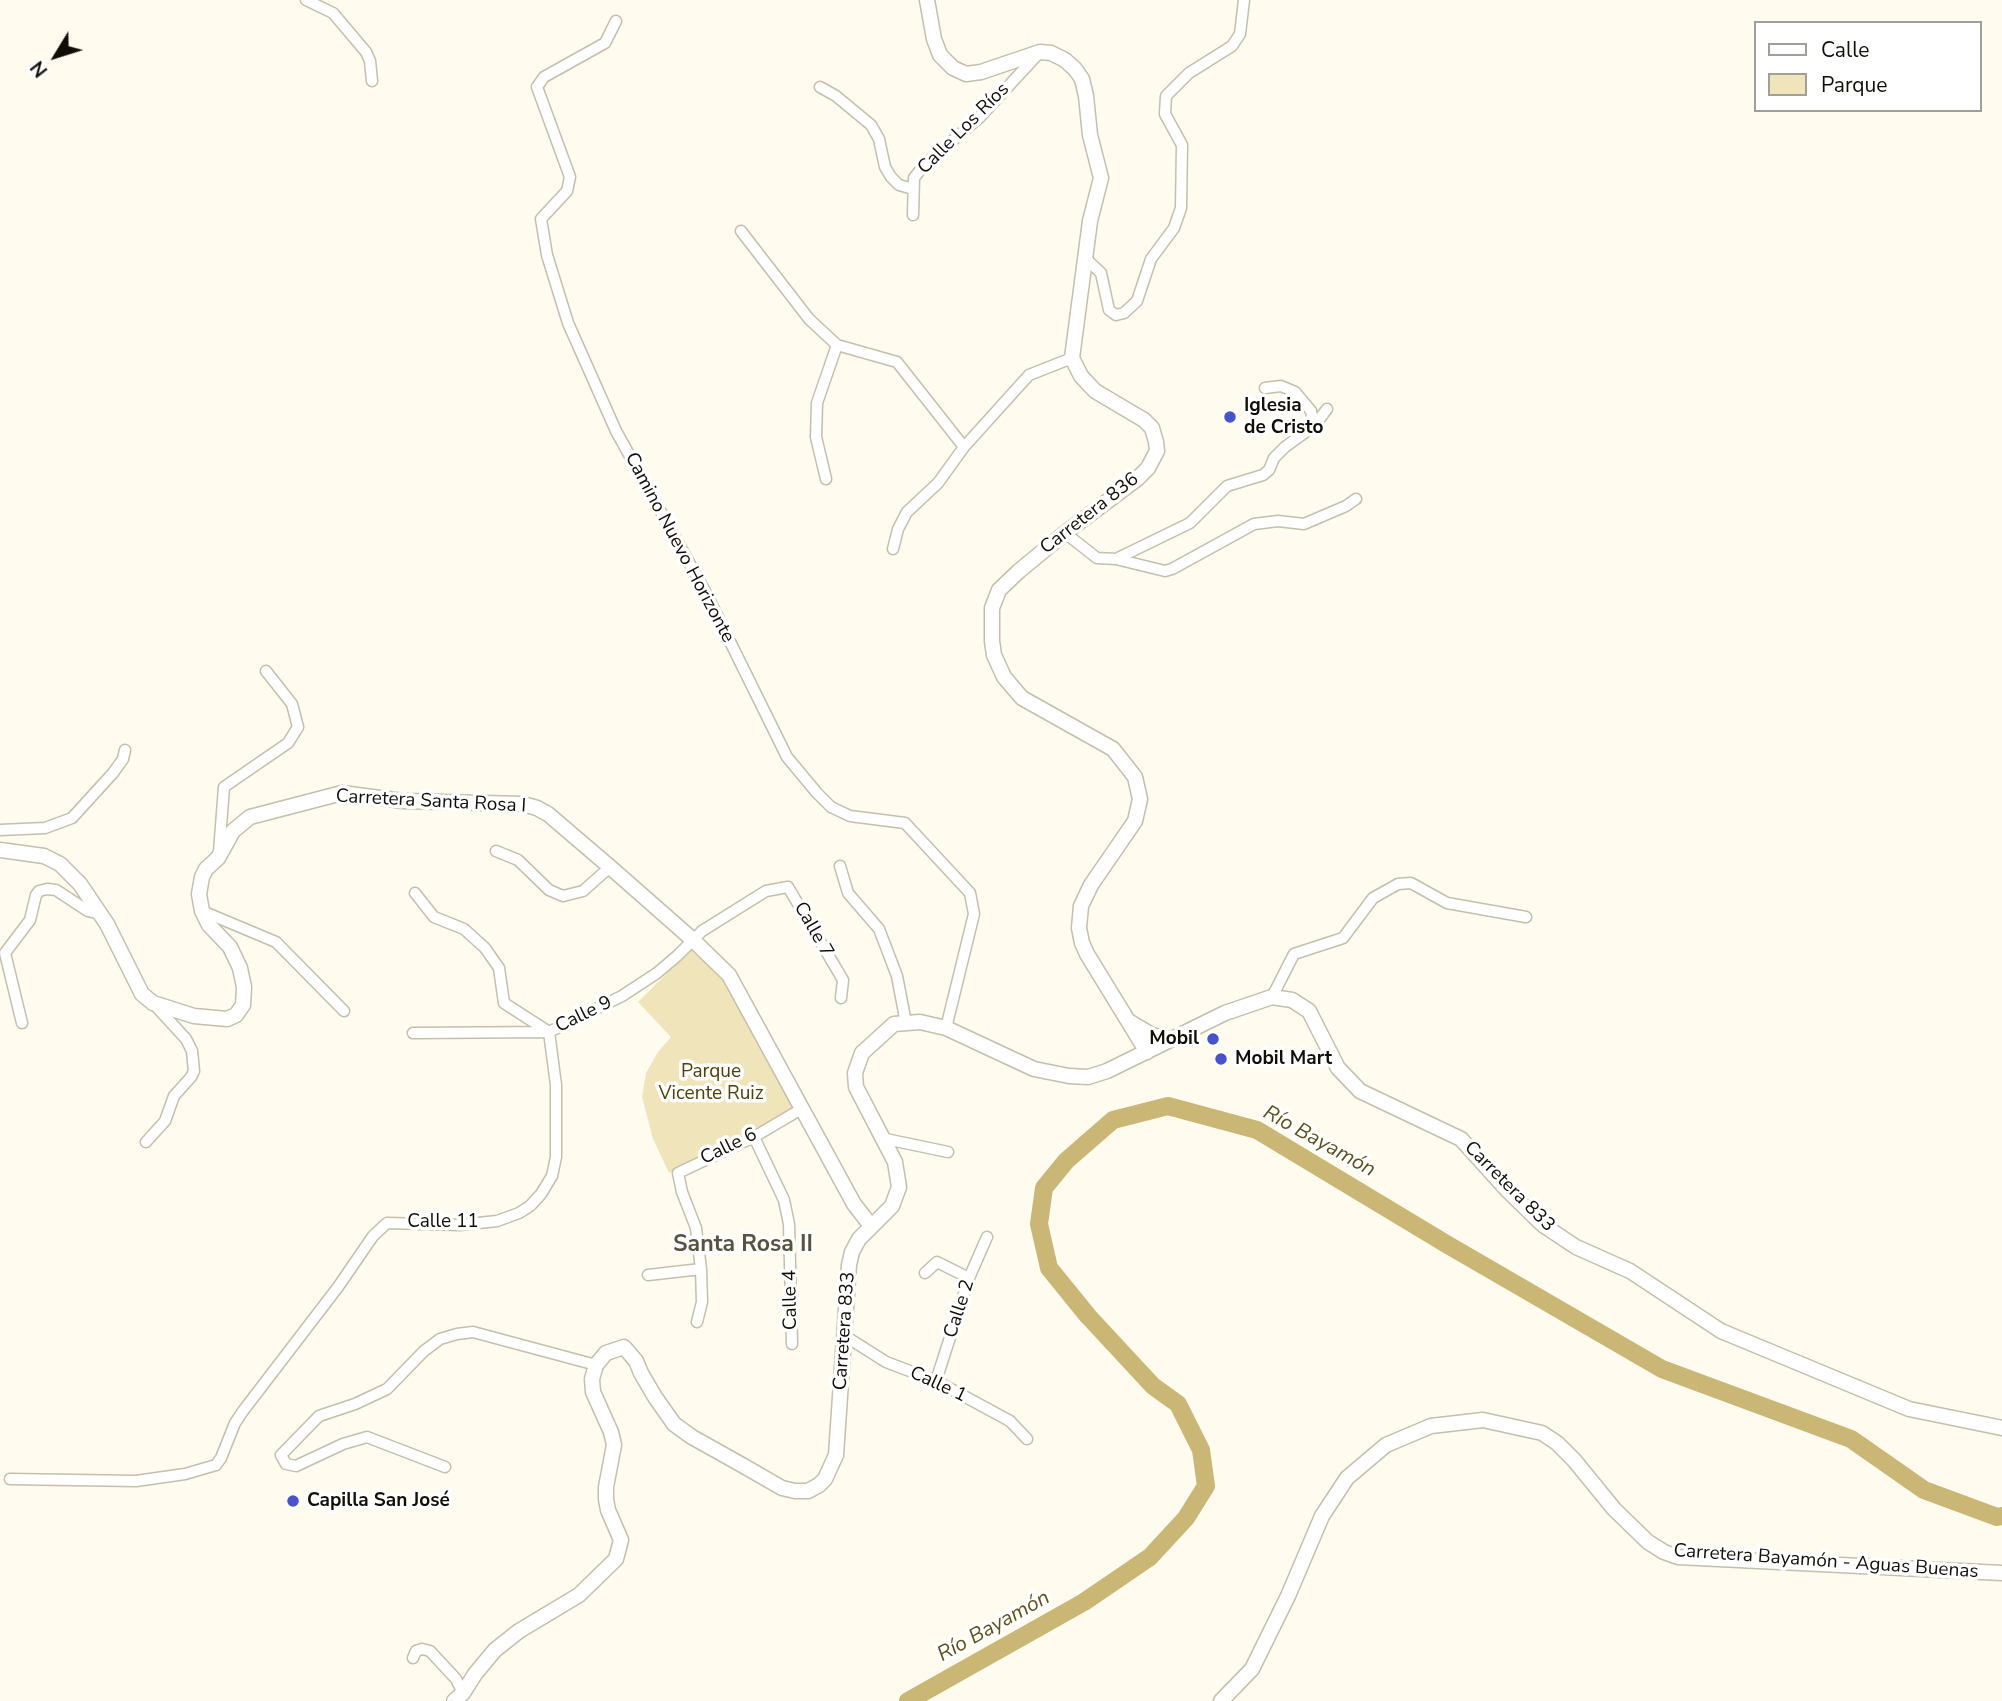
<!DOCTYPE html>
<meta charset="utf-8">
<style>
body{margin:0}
#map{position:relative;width:2002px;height:1701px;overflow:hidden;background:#fffbee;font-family:"Nunito Sans",sans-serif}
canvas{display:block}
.legend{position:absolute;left:1754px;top:21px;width:228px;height:91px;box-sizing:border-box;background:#fff;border:2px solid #9f9f9c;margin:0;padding:9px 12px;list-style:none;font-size:21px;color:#100e07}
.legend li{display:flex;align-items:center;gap:14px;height:35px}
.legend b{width:35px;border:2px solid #9f9f9c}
.north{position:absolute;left:21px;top:21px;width:70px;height:70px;-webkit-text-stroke:5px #fff;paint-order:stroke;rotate:232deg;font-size:19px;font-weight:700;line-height:28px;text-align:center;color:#100e07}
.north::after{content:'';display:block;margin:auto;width:24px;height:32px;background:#100e07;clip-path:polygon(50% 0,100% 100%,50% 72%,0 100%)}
</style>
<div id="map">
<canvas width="2002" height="1701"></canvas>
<ul class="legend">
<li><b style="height:9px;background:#fff"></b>Calle</li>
<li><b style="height:19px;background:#f0e4ba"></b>Parque</li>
</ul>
<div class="north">N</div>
</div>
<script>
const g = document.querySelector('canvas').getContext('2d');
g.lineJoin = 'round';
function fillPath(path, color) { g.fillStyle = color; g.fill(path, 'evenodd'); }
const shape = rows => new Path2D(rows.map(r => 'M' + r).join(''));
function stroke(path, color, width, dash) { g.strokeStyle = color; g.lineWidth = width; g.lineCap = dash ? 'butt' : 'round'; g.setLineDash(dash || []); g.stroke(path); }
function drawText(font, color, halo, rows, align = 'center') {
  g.font = font + ' "Nunito Sans",sans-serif'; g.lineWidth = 7; g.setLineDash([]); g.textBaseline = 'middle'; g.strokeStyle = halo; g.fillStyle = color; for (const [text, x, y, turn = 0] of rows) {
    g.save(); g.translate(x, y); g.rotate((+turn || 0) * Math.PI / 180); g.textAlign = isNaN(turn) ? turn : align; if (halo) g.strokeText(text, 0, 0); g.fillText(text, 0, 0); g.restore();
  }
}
fillPath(shape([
 [691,950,720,977,729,988,793,1109,669,1173,653,1139,642,1097,646,1073,658,1052,671,1037,638,1002]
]), '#f0e4ba');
stroke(shape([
 [908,1701,1084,1602,1150,1557,1186,1518,1206,1486,1201,1450,1178,1404,1153,1386,1088,1316,1049,1268,1039,1224,1044,1188,1066,1161,1113,1120,1168,1106,1257,1130,1448,1245,1662,1369,1851,1439,1924,1490,1997,1517,2002,1516]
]), '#cbb775', 18);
const minor = shape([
 [306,0,333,13,366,52,370,61,372,81],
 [616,21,605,43,544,77,537,87,570,177,567,191,541,219,547,255,568,323,616,431,706,593,787,757,817,793,831,807,850,816,905,823,970,893,974,914,946,1028],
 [820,87,836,96,871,125,879,139,885,167,891,177,899,185,913,189],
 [913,215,914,178,924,165,979,118,1039,53],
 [741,231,809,319,837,345,897,362,964,447],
 [1085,258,1101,273,1109,310,1116,315,1124,313,1137,301,1151,259,1174,228,1181,208,1182,145,1165,114,1166,96,1189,73,1232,46,1240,34,1244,0],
 [1265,388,1281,386,1295,392,1311,411,1314,426],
 [826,479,816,437,817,403,837,345],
 [1065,533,1097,558,1116,559,1165,571,1172,569,1254,524,1278,521,1304,524,1346,506,1356,499],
 [893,549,898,529,907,512,938,483,964,447,1029,375,1072,358],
 [1116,559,1190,523,1227,486,1263,475,1269,470,1274,458,1285,447,1314,426,1327,409],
 [0,830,45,828,72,818,113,773,123,759,125,750],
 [496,851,518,860,549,890,563,896,583,891,610,867],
 [219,852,224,787,288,743,298,727,292,704,266,671],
 [840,866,848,893,879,929,897,976,906,1023],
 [202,911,276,942,344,1011],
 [1272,997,1294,954,1343,938,1373,898,1398,884,1411,883,1447,903,1526,917],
 [22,1023,5,953,30,920,36,895,39,891,47,889,56,890,88,911,100,914],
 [413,1033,549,1032,622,996,657,973,677,956,702,931,766,891,788,887,843,980,841,998],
 [754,1137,784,1200,789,1224,792,1344],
 [881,1138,948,1152],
 [146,1142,165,1121,174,1096,191,1077,194,1071,192,1051,186,1039,153,1003],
 [925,1273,937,1262,969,1278],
 [648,1275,701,1269],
 [697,1322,702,1302,701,1269,696,1228,682,1192,678,1173,754,1137,803,1108],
 [845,1336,886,1362,936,1381,1010,1421,1027,1439],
 [936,1381,969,1278,987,1237],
 [445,1467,367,1437,343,1444,296,1466,286,1464,281,1455,319,1416,355,1404,387,1389,424,1351,440,1339,457,1334,473,1332,596,1365],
 [10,1479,136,1481,185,1474,216,1465,221,1458,235,1423,243,1411,338,1287,373,1236,387,1223,460,1225,497,1221,519,1213,530,1206,541,1194,552,1176,556,1157,556,1085,549,1032,504,1003,499,968,485,948,464,929,434,917,415,893],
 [413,1658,416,1651,422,1649,430,1651,456,1679,463,1693]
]);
const tertiary = shape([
 [927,0,934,39,940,55,953,68,966,74,981,72,1040,52,1051,53,1065,60,1075,69,1082,79,1086,96,1090,135,1101,178,1090,221,1072,358,1081,376,1095,391,1144,420,1152,428,1156,442,1157,451,1148,468,1137,479,1065,533,1019,571,999,590,992,608,992,641,994,655,1004,677,1022,698,1113,749,1135,777,1140,799,1135,821,1091,885,1081,906,1079,928,1082,943,1087,954,1147,1052],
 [0,850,44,856,60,864,80,884,107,924,142,994,153,1003,194,1016,227,1019,236,1015,243,1005,244,987,240,968,230,947,209,925,202,911,199,894,202,877,206,869,218,858,233,831,250,817,342,793,403,801,523,804,537,808,548,814,610,867,693,940,729,975,854,1204,871,1226],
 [1130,1022,1152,1035,1170,1040],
 [454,1701,463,1693,475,1674,495,1650,519,1631,579,1595,616,1559,621,1540,608,1510,606,1499,606,1487,614,1445,611,1432,593,1392,592,1379,596,1365,606,1353,624,1347,636,1361,641,1373,655,1397,674,1424,692,1437,742,1465,782,1488,795,1491,808,1491,819,1485,825,1479,836,1455,849,1265,852,1252,859,1239,892,1206,899,1187,895,1162,856,1087,855,1073,862,1053,894,1024,920,1022,946,1028,1034,1069,1069,1076,1088,1077,1107,1071,1225,1013,1272,997,1292,1000,1309,1011,1338,1068,1360,1091,1461,1139,1508,1191,1543,1225,1576,1247,1630,1271,1721,1331,1909,1409,2002,1428],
 [1221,1701,1252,1669,1288,1596,1322,1516,1347,1478,1386,1445,1431,1426,1483,1420,1542,1433,1557,1443,1574,1460,1614,1509,1648,1542,1664,1552,1678,1557,2002,1573]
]);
stroke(minor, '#c5bfab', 13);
stroke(tertiary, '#c5bfab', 17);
stroke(minor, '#fff', 10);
stroke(tertiary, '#fff', 14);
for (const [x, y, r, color] of [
 [1230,417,7,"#4754c9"],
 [1213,1039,7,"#4754c9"],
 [1221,1059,7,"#4754c9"],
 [293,1501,7,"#4754c9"]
]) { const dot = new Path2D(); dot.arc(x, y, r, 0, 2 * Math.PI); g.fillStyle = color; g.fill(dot); stroke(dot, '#fff', 2.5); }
drawText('19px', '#100e07', '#fff', [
 ["Calle Los Ríos",964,129,-45],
 ["Carretera 836",1090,514,-38],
 ["Camino Nuevo Horizonte",679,548,62],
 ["Carretera Santa Rosa I",431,802,3],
 ["Calle 7",813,930,60],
 ["Calle 9",584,1015,-26],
 ["Calle 6",729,1147,-26],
 ["Carretera 833",1509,1187,45],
 ["Calle 11",443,1222],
 ["Calle 4",791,1300,-91],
 ["Calle 2",960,1309,-72],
 ["Carretera 833",845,1331,-86],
 ["Calle 1",938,1385,25],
 ["Carretera Bayamón - Aguas Buenas",1826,1562,4]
]);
drawText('bold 19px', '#100e07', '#fff', [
 ["Iglesia",1244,406],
 ["de Cristo",1244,428],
 ["Mobil",1199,1039,"right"],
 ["Mobil Mart",1235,1059],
 ["Capilla San José",307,1501]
], 'left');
drawText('19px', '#4e4009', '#fff', [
 ["Parque",711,1072],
 ["Vicente Ruiz",711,1094]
]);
drawText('italic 21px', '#5e501d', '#fff', [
 ["Río Bayamón",1319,1142,29],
 ["Río Bayamón",994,1627,-29]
]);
drawText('bold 23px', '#585240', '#fff', [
 ["Santa Rosa II",743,1245]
]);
</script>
